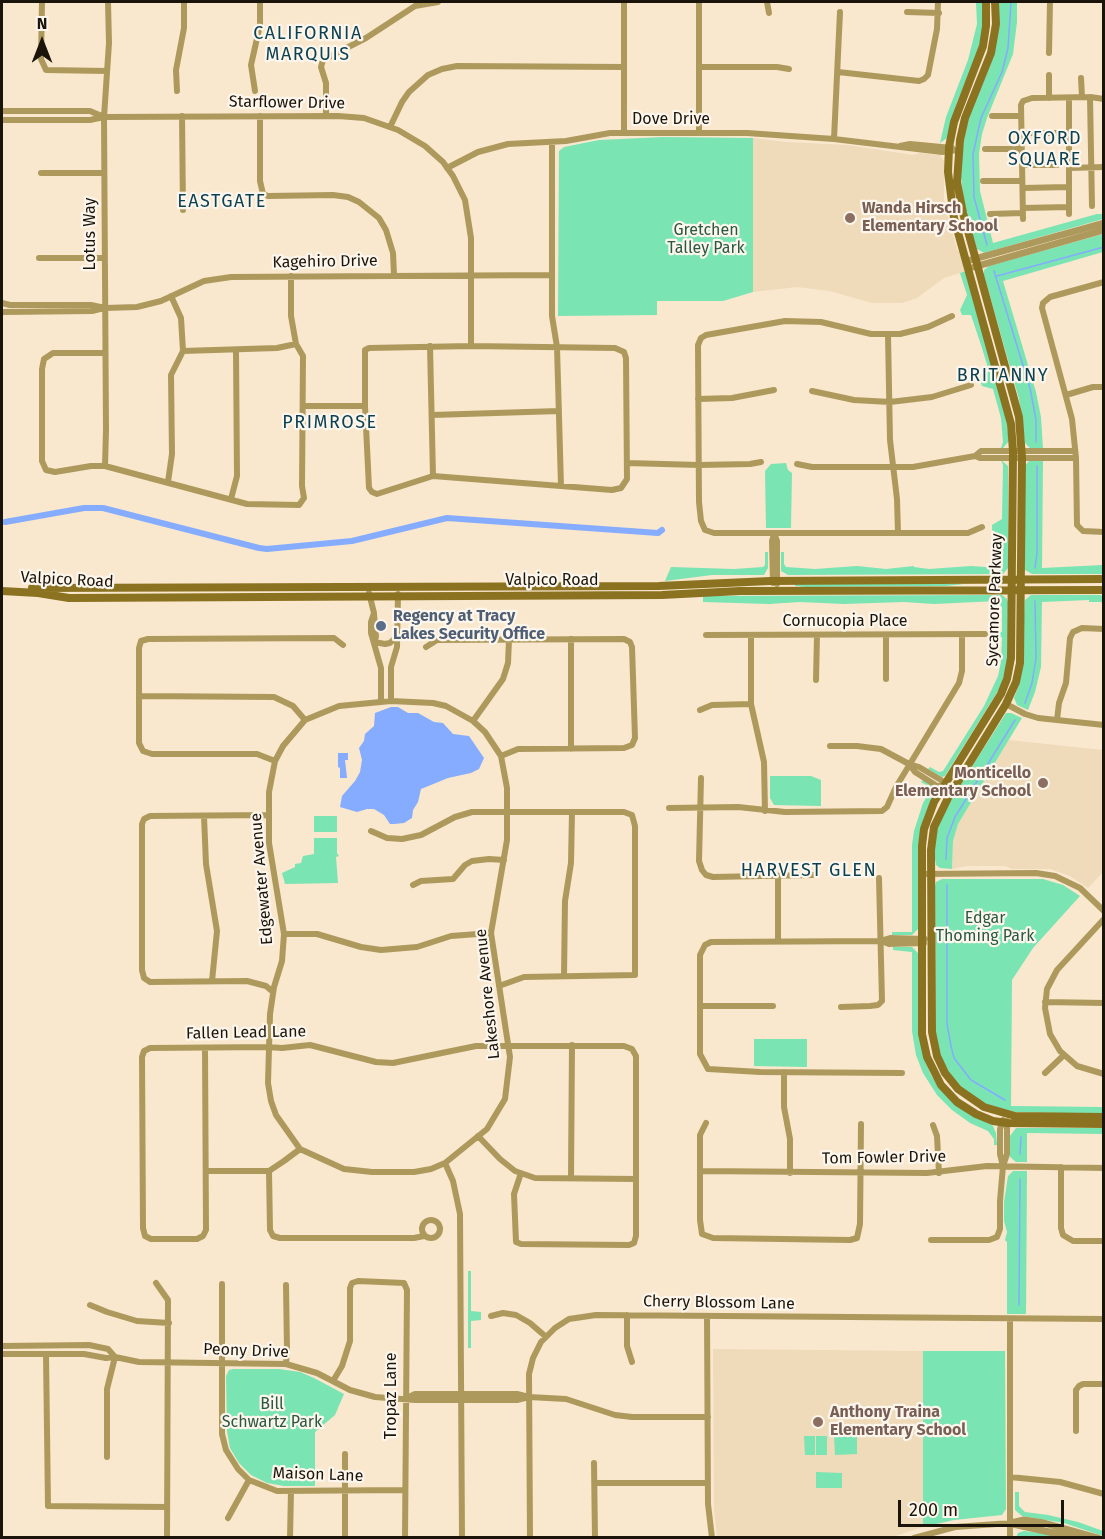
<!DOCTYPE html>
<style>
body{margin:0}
#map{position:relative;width:1105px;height:1539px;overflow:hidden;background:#f9e7ce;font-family:"Fira Sans",sans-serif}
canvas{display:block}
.frame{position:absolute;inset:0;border:3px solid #1a140b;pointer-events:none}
.north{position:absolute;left:12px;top:12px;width:60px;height:60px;-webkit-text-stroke:4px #fdf6ec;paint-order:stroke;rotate:0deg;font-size:16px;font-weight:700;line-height:24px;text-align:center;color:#1a140b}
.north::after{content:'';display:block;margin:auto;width:21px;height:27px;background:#1a140b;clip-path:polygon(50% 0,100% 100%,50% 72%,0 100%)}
.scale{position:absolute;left:898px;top:1500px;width:166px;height:27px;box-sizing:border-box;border:3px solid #1a140b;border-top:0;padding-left:8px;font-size:18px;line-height:21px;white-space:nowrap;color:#1a140b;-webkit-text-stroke:4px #fdf6ec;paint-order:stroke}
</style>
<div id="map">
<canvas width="1105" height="1539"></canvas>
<div class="frame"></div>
<div class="north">N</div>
<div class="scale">200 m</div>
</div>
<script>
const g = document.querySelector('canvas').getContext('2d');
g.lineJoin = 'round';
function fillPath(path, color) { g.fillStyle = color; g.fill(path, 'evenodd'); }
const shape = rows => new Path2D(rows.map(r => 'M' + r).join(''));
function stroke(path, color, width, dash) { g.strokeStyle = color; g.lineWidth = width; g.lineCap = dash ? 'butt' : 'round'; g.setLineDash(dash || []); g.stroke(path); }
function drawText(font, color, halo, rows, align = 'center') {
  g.font = font + ' "Fira Sans",sans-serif'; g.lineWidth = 4.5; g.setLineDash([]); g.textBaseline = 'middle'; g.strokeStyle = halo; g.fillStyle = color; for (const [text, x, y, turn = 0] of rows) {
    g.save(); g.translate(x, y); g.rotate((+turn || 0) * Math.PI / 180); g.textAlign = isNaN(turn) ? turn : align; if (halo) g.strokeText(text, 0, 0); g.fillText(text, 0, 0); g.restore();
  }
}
fillPath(shape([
 [753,138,786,142,847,145,913,155,920,153,940,155,944,161,944,200,947,214,957,249,961,255,966,271,944,278,917,298,902,303,872,303,830,291,797,287,753,292],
 [1009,740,1103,750,1103,872,1088,888,1070,876,1050,869,1012,869,1005,866,967,866,952,869,953,841,958,824],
 [713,1349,923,1351,923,1527,892,1537,717,1537,714,1508]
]), '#efdaba');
fillPath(shape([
 [976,2,982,2,983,23,980,44,974,63,957,102,947,138,940,143,946,117,968,60,977,24],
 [999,2,1017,2,1017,22,1013,54,987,118,982,134,979,154,980,191,993,243,1097,214,1103,214,1103,219,984,253,977,249,965,209,961,177,962,151,968,119,990,66],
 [663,137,753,138,753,292,723,301,657,301,657,315,558,316,559,151,564,147,599,140],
 [1103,234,1103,252,1003,281,1036,392,1041,417,1043,449,1030,448,1025,443,1019,399,984,275,984,270,989,266],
 [966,271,1005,409,1009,441,1003,448,1001,448,1003,442,1001,418,993,389,982,386,980,380,989,371,981,345,971,315,962,315,960,310,967,295,960,273],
 [1001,460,1008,466,1008,568,1003,574,788,575,781,571,781,552,784,552,784,564,786,567,815,569,857,566,886,569,914,566,914,567,929,569,971,566,1000,568,1003,566,1003,537,992,530,992,525,1002,519,1003,465],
 [1029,461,1043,461,1042,568,1103,565,1103,574,1032,574,1025,570,1025,466],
 [786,463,788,470,792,473,791,528,766,528,765,471,771,464],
 [765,552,768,552,768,568,764,575,712,575,665,581,671,567,734,569,763,567,765,565],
 [795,584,964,584,946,586,805,587,795,586],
 [1002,595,1007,599,1008,603,1007,662,1001,686,945,776,942,777,928,769,930,767,939,772,943,771,984,706,998,676,1001,662,1002,637,995,636,995,633,1002,632,1002,607,997,601,934,604,904,602,844,604,800,602,769,604,703,602,703,596],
 [1031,595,1100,595,1103,596,1103,604,1101,602,1089,602,1089,600,1042,602,1041,667,1035,692,1028,710,1017,705,1014,698,1019,685,1025,600],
 [1006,713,1011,713,1022,718,958,824,953,841,952,869,940,868,936,865,934,852,937,830,944,811],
 [770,776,811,776,821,780,821,806,774,805,770,798],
 [923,780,933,786,935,793,921,828,918,929,912,935,892,935,892,932,912,932,912,845,914,831,923,803,930,791,930,787,921,782],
 [314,816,337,816,337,832,314,832],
 [314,838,337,838,337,853,339,856,336,857,338,883,285,884,282,873,295,867,295,864,301,863,303,856,314,854],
 [942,879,1043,879,1063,885,1080,896,1033,948,1012,980,1011,1106,1103,1107,1103,1114,1015,1112,982,1103,963,1089,950,1074,940,1056,936,1041,935,886,936,882],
 [893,947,912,947,918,953,925,1061,931,1075,936,1083,993,1126,996,1133,997,1145,994,1145,994,1139,988,1131,970,1123,952,1110,937,1095,923,1073,916,1055,912,1031,912,952,893,950],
 [754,1039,807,1039,807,1067,754,1066],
 [1016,1128,1103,1128,1103,1134,1027,1133,1027,1162,1016,1162,1010,1157,1010,1136],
 [1013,1171,1027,1171,1026,1314,1007,1314,1007,1242,1005,1240,1007,1232,1004,1221,1004,1202,1008,1176],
 [468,1271,471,1271,471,1311,481,1312,481,1320,471,1321,471,1348,468,1348],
 [923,1351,1005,1351,1006,1509,1002,1515,954,1520,923,1527],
 [233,1369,279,1369,300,1372,314,1378,344,1394,335,1415,315,1432,315,1486,284,1486,267,1483,251,1475,239,1463,230,1448,227,1431,226,1376,229,1370],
 [804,1436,815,1436,815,1455,805,1455],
 [816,1436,827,1436,827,1455,816,1455],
 [834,1436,857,1436,857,1454,835,1455],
 [816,1472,842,1473,842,1488,816,1488],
 [1015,1492,1019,1492,1019,1506,1025,1512,1048,1515,1078,1522,1103,1531,1103,1536,1064,1523,1022,1516,1015,1510],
 [1024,1531,1040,1533,1062,1537,1023,1536,1016,1538,1018,1533]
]), '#7ae4b3');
fillPath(shape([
 [391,707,398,707,408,713,418,713,434,722,443,723,453,734,469,736,484,758,479,769,471,773,448,778,421,789,418,802,413,810,412,818,404,823,394,824,390,824,384,815,374,809,367,809,357,812,340,807,342,796,355,781,360,772,362,760,359,748,364,741,365,734,374,726,375,713],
 [338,753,348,753,348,760,345,760,347,778,340,778,340,768,338,767]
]), '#85acfe');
stroke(shape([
 [987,245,974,197,973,154,981,118,1002,72,1008,48,1011,2],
 [994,271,1030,388,1036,420,1036,442],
 [997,276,1104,247],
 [1035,568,1037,553,1037,466],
 [1025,703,1032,683,1036,658,1035,601],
 [946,859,947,838,955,817,1015,720],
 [947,885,947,1024,951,1046,954,1058,971,1080,1005,1100],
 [1020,1154,1021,1137],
 [1019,1305,1020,1179]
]), '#85acfe', 1.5);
stroke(shape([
 [5,522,84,508,103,508,259,548,267,549,352,541,447,518,658,533,662,530]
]), '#85acfe', 6);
stroke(shape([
 [42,2,41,59,46,70,107,71],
 [767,2,769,13],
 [907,12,939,13],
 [1049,53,1050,2],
 [699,67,777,67,789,69],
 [838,72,919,81,924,79,928,75,937,29,938,2],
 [1049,75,1049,98],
 [1081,78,1082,97],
 [177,91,176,70,184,28,184,2],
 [255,91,251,65,260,25,260,2],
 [1090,97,1092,206],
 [1069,98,1069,214],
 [2,111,90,111,104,117,338,116,364,118,398,130,425,146,443,162,453,176,465,200,471,238,471,346],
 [182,116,183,210],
 [260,116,260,181,263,194,268,196,333,195,348,197,359,202,379,218,386,230,393,253,394,275],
 [326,116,326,83,321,67,323,60,366,38,415,6,438,2],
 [992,116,1021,116],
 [2,120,90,120,104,117],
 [390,127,402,102,409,92,428,75,442,69,457,66,624,67],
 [699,132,699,2],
 [624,133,624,2],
 [1021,133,1069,133],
 [834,139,840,12],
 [552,142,552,316,557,347,561,486],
 [900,146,910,144,952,148],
 [985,149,1021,149],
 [1022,165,1057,165],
 [447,168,478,152,508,144,566,141,610,133,747,133,834,139,942,152,958,150],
 [1070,168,1104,167],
 [41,173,104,173],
 [983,181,1022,181],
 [1023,188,1068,187],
 [1023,208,1069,207],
 [990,214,1023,213],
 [1023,219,1021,105,1023,101,1032,98,1090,97,1104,99],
 [39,258,105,258],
 [1104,282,1050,297,1043,303,1042,308,1072,419,1076,458,1077,525,1083,531,1104,532],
 [171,296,181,318,183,351,277,348,296,344],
 [2,303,10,305,91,305,105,308,137,307,161,301,204,281,231,277,552,275],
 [2,312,92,311,104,308],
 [952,316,928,327,900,334,871,334,821,322,785,321,706,335,701,338,698,345,699,502,701,521,705,530,714,533,968,533,982,527],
 [888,335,890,440,897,499,898,533],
 [105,353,53,353,44,359,42,369,42,461,46,470,55,472,91,466,105,466,247,504,299,505,304,498,302,486,303,356,296,344,291,316,291,276],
 [812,391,854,400,890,402,932,397,971,385],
 [1066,395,1093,387,1104,387],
 [698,399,732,398,774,390],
 [303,406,365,406,365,350,369,348,471,346,615,348,624,352,626,358,627,479,621,488,612,490,433,476],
 [365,406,369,488,372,492,377,494,433,476,430,346],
 [432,415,559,411],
 [975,456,980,458,1076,458],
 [627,463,699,465,750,464,761,462],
 [797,464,812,467,913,467,975,456,981,451,1075,451],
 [105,466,106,430,104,117,109,43,108,2],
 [168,482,172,454,171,375,183,351],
 [231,499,237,476,236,350],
 [774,533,777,541,777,584],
 [773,583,772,541,774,534],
 [369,593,374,613,371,622,371,633,381,668,381,701],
 [374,614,376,637,374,642,385,644,390,643,397,636],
 [706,635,985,634],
 [751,636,751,704,764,762,765,811],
 [571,639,571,749],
 [426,647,437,640,624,639,630,642,632,647,635,738,632,745,624,748,518,749,501,756],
 [886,679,886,635],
 [816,680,817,635],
 [140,696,274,697,293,706,305,720],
 [391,701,433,703,446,706,473,721,485,732,501,756,507,788,507,840,491,933,510,1057,505,1099,487,1129,445,1163,431,1169,414,1172,372,1172,344,1169,300,1149,276,1115,271,1101,268,1083,270,1014,274,987,282,961,284,934,269,843,269,792,275,761,283,746,305,720,339,706,391,701],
 [391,701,391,667,397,647,398,594],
 [1006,704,1025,714,1038,718,1104,725],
 [700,710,712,705,751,704],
 [1057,720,1059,703,1066,683,1070,638,1073,632,1082,628,1104,629],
 [473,721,503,679,508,663,509,640],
 [830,746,857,746,881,749,909,764,919,767,941,780,947,787],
 [275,761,257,754,152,754,143,751,139,743,139,648,141,641,148,639,334,638,343,645],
 [909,764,915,772,937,786,944,786],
 [701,778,699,861,702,870,706,875,713,877,813,875],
 [669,808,738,807,785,812,882,811,887,807,896,787,959,683,962,671,962,634],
 [268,815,150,816,144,819,142,824,142,970,144,978,150,982,247,981,266,986,273,992],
 [204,816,206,864,217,931,212,981],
 [371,831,387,838,402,839,421,835,455,817,472,812,624,812,632,815,635,826,635,975,524,977,499,986],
 [922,874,1036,873,1055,876,1080,888,1104,911],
 [778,876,778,941],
 [413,885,421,881,453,879,465,865,472,861,489,859,504,860],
 [1104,919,1057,970,1047,989,1045,1008,1050,1034,1060,1051,1077,1066,1104,1074],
 [284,934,317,934,361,947,381,950,417,947,451,936,491,933],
 [881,941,889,944,924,943],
 [564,976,565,901,571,863,572,812],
 [1045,1002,1104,1003],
 [700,1006,773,1006],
 [841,1007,870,1006,878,1005,882,1001,879,878],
 [205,1048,206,1230,203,1236,197,1239,151,1239,145,1236,143,1228,142,1057,144,1051,150,1048,268,1047,282,1048,310,1045,376,1062,393,1063,476,1046,624,1046,632,1049,636,1056,636,1236,634,1243,629,1245,521,1244,516,1242,514,1194,521,1173],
 [784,1072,784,1107,790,1139,790,1173],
 [902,1073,760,1072,708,1069,700,1054,700,955,705,945,711,942,880,941,890,938,925,939],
 [1045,1073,1064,1055],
 [1003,1120,1000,1129,1000,1154,1003,1166],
 [706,1123,700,1135,700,1220,702,1234,713,1238,850,1240,857,1238,860,1224,861,1124],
 [933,1125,937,1136,939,1173],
 [478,1136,500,1159,515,1171,535,1178,636,1179],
 [445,1163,453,1181,460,1214,462,1538],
 [1061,1167,1061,1228,1063,1235,1073,1241,1104,1241],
 [206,1171,269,1171,284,1161,300,1149],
 [269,1171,270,1230,273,1236,280,1238,414,1238,424,1236],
 [700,1171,927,1173,987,1166,1104,1168],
 [571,1178,572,1045],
 '422 1229a9 9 0 1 1 18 0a9 9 0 1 1-18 0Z',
 [931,1240,989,1240,997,1237,1000,1229,1000,1201,1003,1166,1007,1154,1007,1121],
 [156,1283,168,1300,167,1538],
 [222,1284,222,1434,226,1450,238,1469,249,1480,277,1491,404,1490],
 [90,1305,107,1312,137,1321,169,1323],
 [627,1315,627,1346,632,1362],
 [491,1316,503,1313,516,1315,530,1323,545,1336],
 [707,1316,708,1504,712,1538],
 [1010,1319,1010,1538],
 [2,1346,89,1345,108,1349,115,1357],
 [2,1354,84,1354,106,1358,115,1357,139,1362,286,1364,317,1373,350,1390,375,1397,415,1400,517,1400,529,1397],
 [46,1354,48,1506,167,1507],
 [286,1364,287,1350,286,1285],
 [333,1381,342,1366,350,1341,350,1288,352,1283,358,1281,404,1283,407,1290,405,1538],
 [407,1398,415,1394,517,1394,529,1397,566,1399,615,1415,632,1417,708,1417],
 [1076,1431,1076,1390,1079,1386,1083,1384,1104,1384],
 [345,1454,345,1538],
 [107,1457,107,1389,115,1357],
 [594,1463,595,1538],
 [1010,1477,1060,1482,1104,1494],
 [595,1483,708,1483],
 [228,1518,249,1480],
 [290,1538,291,1491],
 [530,1538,529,1374,533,1358,541,1342,555,1328,569,1319,596,1315,1104,1319],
 [914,1538,955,1527,1011,1523]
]), '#ae995c', 6);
stroke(shape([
 [967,261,1104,223],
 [974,267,1104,230],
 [1011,1523,1024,1520,1044,1523,1098,1538],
 [1013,1524,1076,1538]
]), '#ae995c', 7);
stroke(shape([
 [986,2,986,26,983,46,954,122,949,147,948,172,954,218,1011,424,1013,451,1011,658,1007,679,1001,694,934,802,924,829,922,846,922,1034,927,1057,941,1085,957,1102,976,1114,993,1121,1007,1123,1104,1124],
 [995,2,996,24,991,53,965,118,960,140,957,182,963,213,1019,417,1022,458,1020,663,1016,682,1006,704,948,798,934,827,931,850,932,1032,937,1056,945,1073,958,1089,984,1107,1015,1116,1104,1117],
 [32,588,659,586,770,581,1104,579],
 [2,591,38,593,69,598,662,595,740,591,1104,590]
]), '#8b7221', 8);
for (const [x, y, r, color] of [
 [850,218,6,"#8d6e63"],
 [381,626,6,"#5c6f8a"],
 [1043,783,6,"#8d6e63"],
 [818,1422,6,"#8d6e63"]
]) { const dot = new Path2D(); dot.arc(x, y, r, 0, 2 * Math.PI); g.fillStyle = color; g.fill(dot); stroke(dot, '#fdf6ec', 2); }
drawText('16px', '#1a140b', '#fdf6ec', [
 ["Starflower Drive",287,103,1],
 ["Dove Drive",671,120],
 ["Lotus Way",91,234,-90],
 ["Kagehiro Drive",325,262,-1],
 ["Valpico Road",67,580,3],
 ["Valpico Road",552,581],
 ["Sycamore Parkway",995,600,-88],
 ["Cornucopia Place",845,622],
 ["Edgewater Avenue",262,879,-95],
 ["Lakeshore Avenue",488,994,-96],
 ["Fallen Lead Lane",246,1033,-1],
 ["Tom Fowler Drive",884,1158,-1],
 ["Cherry Blossom Lane",719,1303,1],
 ["Peony Drive",246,1351,2],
 ["Tropaz Lane",392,1396,-90],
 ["Maison Lane",318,1475,2]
]);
drawText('bold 16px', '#785e54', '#fdf6ec', [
 ["Wanda Hirsch",862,209],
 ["Elementary School",862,227],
 ["Monticello",1031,774,"right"],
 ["Elementary School",1031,792,"right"],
 ["Anthony Traina",830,1413],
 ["Elementary School",830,1431]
], 'left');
drawText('16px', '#2a5843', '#fdf6ec', [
 ["Gretchen",706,231],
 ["Talley Park",706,249],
 ["Edgar",985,919],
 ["Thoming Park",985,937],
 ["Bill",272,1405],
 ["Schwartz Park",272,1423]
]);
drawText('bold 16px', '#4e5e75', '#fdf6ec', [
 ["Regency at Tracy",393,617],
 ["Lakes Security Office",393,635]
], 'left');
g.letterSpacing = '1.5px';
drawText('18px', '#0c4152', '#fdf6ec', [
 ["CALIFORNIA",308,34],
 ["MARQUIS",308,55],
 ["OXFORD",1045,139],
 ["SQUARE",1045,160],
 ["EASTGATE",222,202],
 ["BRITANNY",1003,376],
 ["PRIMROSE",330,423],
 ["HARVEST GLEN",809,871]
]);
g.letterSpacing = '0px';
</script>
